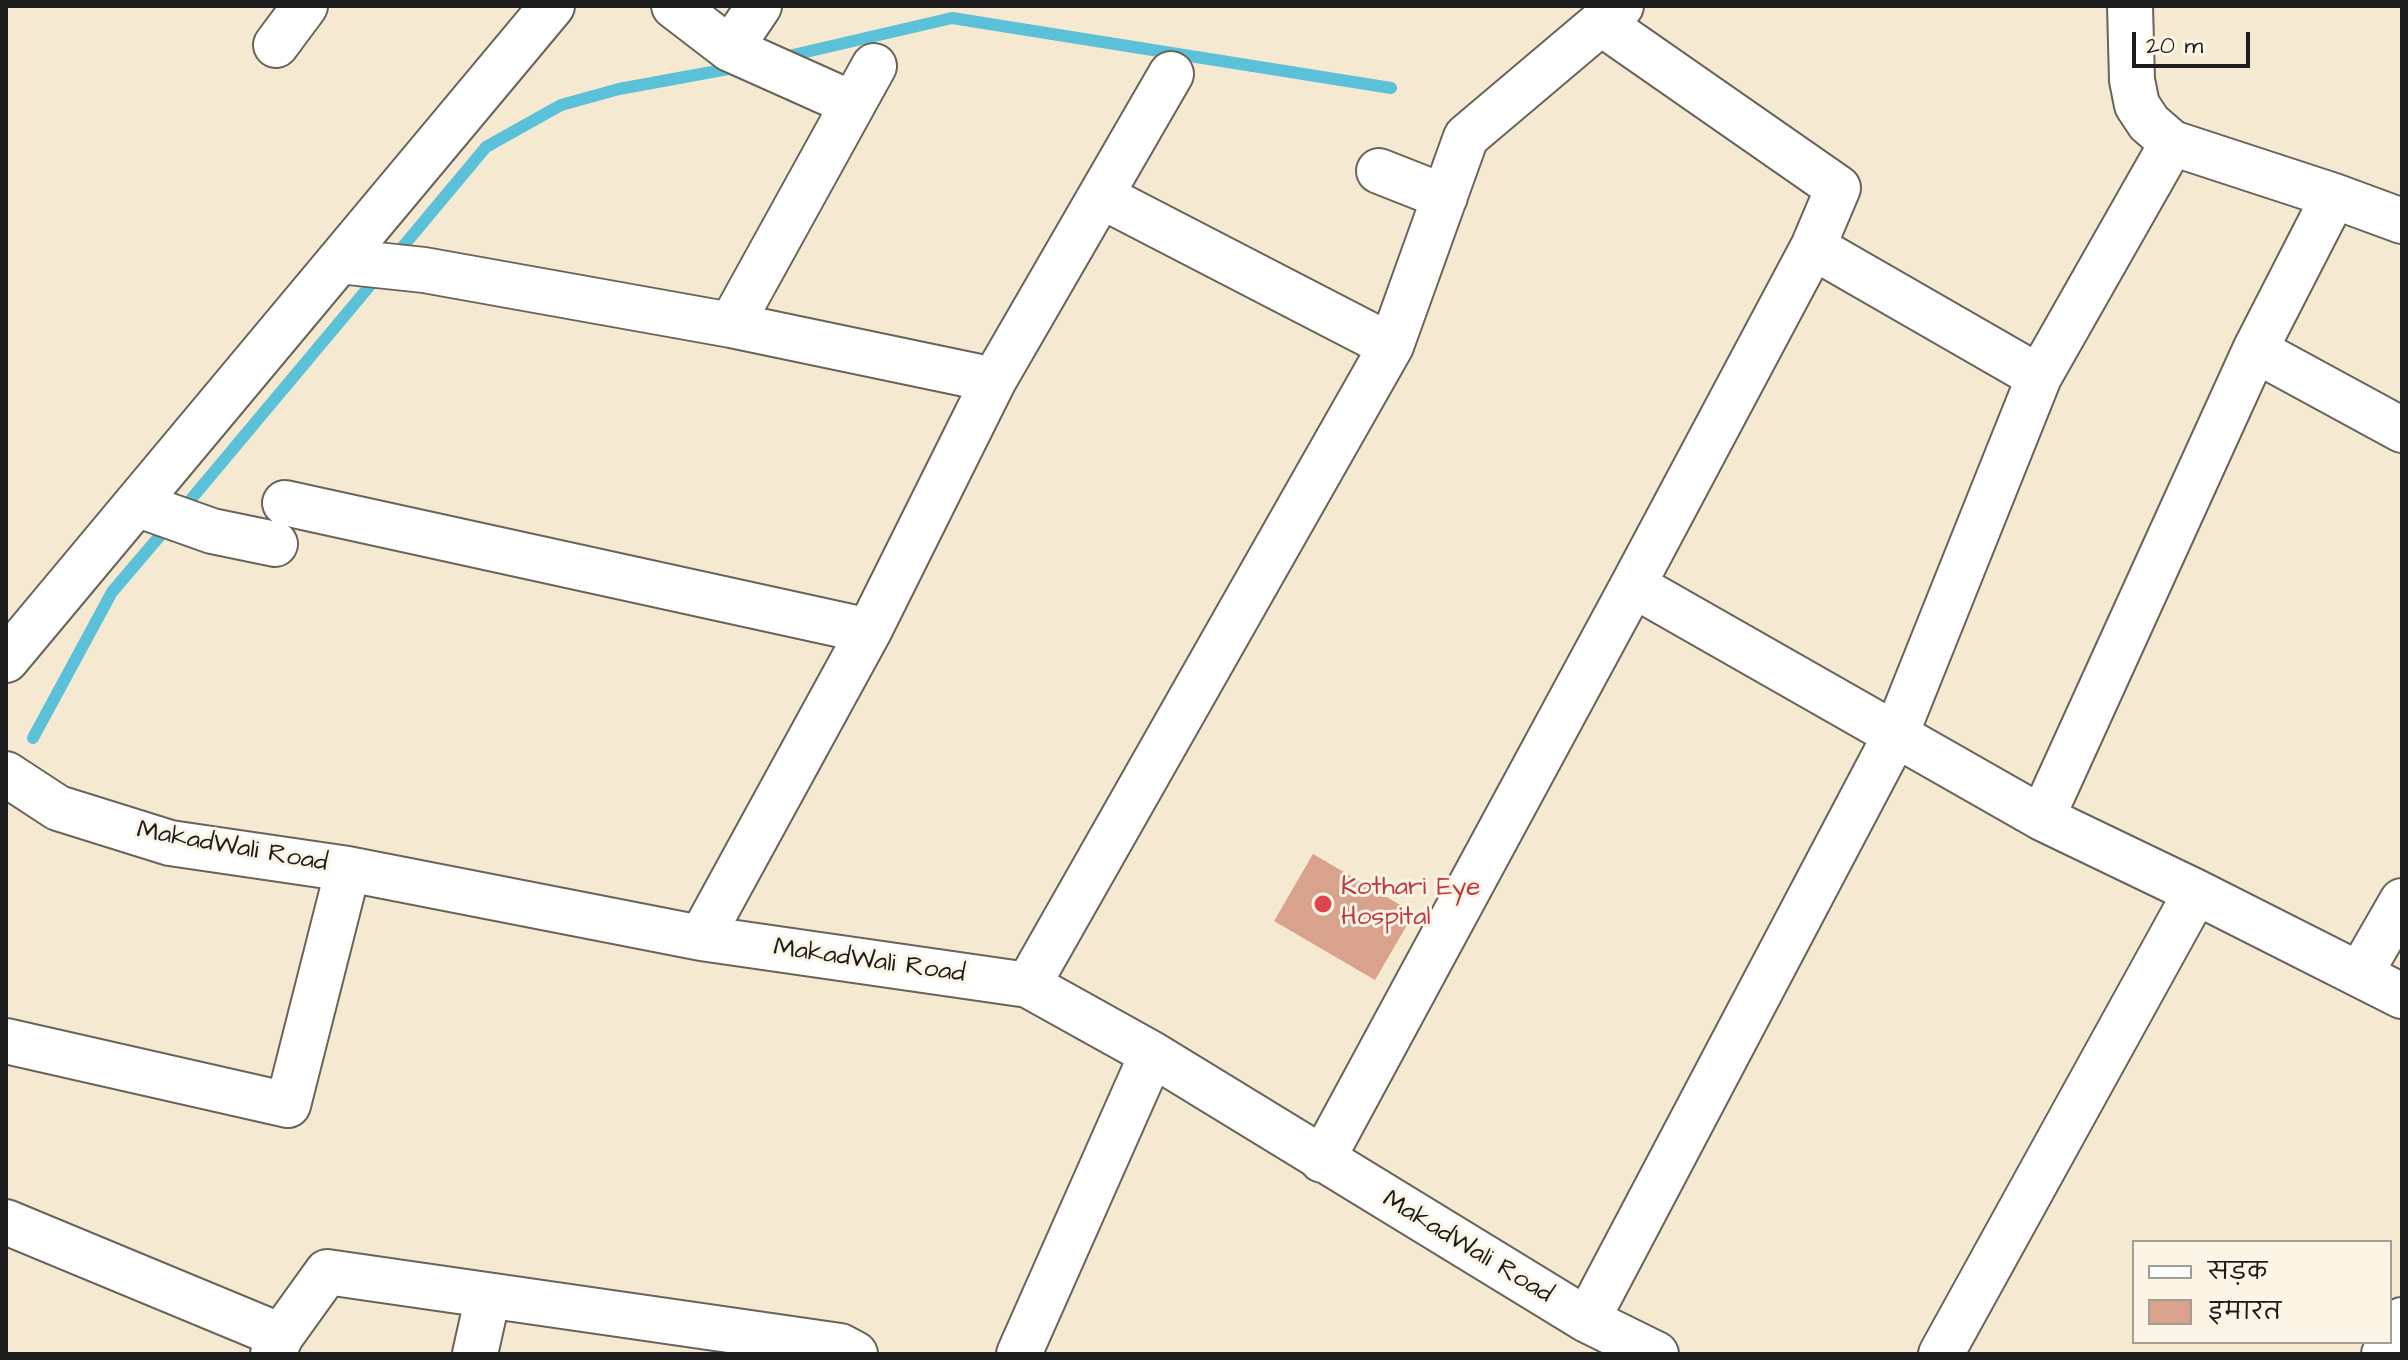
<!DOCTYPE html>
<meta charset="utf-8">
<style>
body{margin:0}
#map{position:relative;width:2408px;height:1360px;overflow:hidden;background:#f6e9d1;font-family:"Architects Daughter","Playpen Sans Deva",sans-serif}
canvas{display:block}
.frame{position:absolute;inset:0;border:8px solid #1c1c1c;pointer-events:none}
.legend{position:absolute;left:2132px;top:1240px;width:260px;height:104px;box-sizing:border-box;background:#fcf5e5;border:2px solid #a29e95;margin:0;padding:10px 14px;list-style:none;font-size:24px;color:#1c1c1c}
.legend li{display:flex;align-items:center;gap:16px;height:40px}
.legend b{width:40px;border:2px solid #a29e95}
.scale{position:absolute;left:2132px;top:32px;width:118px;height:36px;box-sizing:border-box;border:4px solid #1c1c1c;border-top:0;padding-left:10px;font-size:24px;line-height:28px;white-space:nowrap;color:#1c1c1c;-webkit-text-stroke:6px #fcf5e5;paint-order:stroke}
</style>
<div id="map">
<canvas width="2408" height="1360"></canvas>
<div class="frame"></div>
<ul class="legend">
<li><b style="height:10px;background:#fff"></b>सड़क</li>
<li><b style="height:22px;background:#d8a28d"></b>इमारत</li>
</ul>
<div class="scale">20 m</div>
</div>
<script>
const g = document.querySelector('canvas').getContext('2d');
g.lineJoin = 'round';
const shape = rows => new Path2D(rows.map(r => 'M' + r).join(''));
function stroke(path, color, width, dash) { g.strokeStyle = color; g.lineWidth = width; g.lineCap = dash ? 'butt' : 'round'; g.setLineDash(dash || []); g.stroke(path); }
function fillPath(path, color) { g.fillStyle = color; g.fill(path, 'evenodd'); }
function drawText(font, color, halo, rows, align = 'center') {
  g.font = font + ' "Architects Daughter",sans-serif'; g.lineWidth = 6; g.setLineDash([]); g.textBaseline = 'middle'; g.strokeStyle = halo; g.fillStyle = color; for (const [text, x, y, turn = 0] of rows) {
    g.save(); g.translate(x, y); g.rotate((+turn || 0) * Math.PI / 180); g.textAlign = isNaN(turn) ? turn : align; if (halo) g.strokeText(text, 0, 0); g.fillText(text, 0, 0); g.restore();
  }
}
stroke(shape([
 [780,58,952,18,1391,88],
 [395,256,486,147,561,105,619,89,739,67],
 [182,510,378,276],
 [33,738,112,592,170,524]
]), '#5bc1d8', 12);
fillPath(shape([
 [1313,854,1414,913,1375,980,1274,921]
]), '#d8a28d');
const minor = shape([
 [674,6,730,49,759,6],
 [2130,6,2132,80,2137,105,2149,123,2172,143],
 [276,45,305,6],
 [730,49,853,104],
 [1379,171,1445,197],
 [1101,196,1391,346],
 [1813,247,2039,377],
 [339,261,424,270,731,325,994,380],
 [731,325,874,66],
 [2255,350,2402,430],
 [285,503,869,631],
 [136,504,212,531,275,544],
 [1633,585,2042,818,2196,892,2402,996],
 [6,660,552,6],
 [6,774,58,808,170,843,348,869,701,938,1028,985,1152,1054,1587,1320,1656,1354],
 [2042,818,2255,350,2334,196],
 [701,938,869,631,994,380,1171,74],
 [2360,974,2402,901],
 [1028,985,1391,346,1466,137,1621,6],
 [6,1041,288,1105,348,869],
 [1322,1160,1633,585,1813,247,1838,188,1601,23],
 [6,1222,281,1336],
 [1587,1320,1896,734,2039,377,2172,143,2334,196,2402,221],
 [273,1354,281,1336,327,1272,840,1346,855,1354],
 [475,1354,488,1296],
 [1019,1354,1152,1054],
 [1941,1354,2196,892],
 [2384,1354,2402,1320]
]);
stroke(minor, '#68645b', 48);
stroke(minor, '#fff', 44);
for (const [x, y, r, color] of [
 [1323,904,10,"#e0444e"]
]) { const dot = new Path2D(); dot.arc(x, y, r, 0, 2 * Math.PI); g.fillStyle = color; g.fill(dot); stroke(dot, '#fcf5e5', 3); }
drawText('26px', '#1c1c1c', '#fcf5e5', [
 ["MakadWali Road",232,848,10],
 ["MakadWali Road",869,962,8],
 ["MakadWali Road",1467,1248,31]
]);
drawText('26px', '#be3a42', '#fcf5e5', [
 ["Kothari Eye",1341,889],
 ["Hospital",1341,919]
], 'left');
</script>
